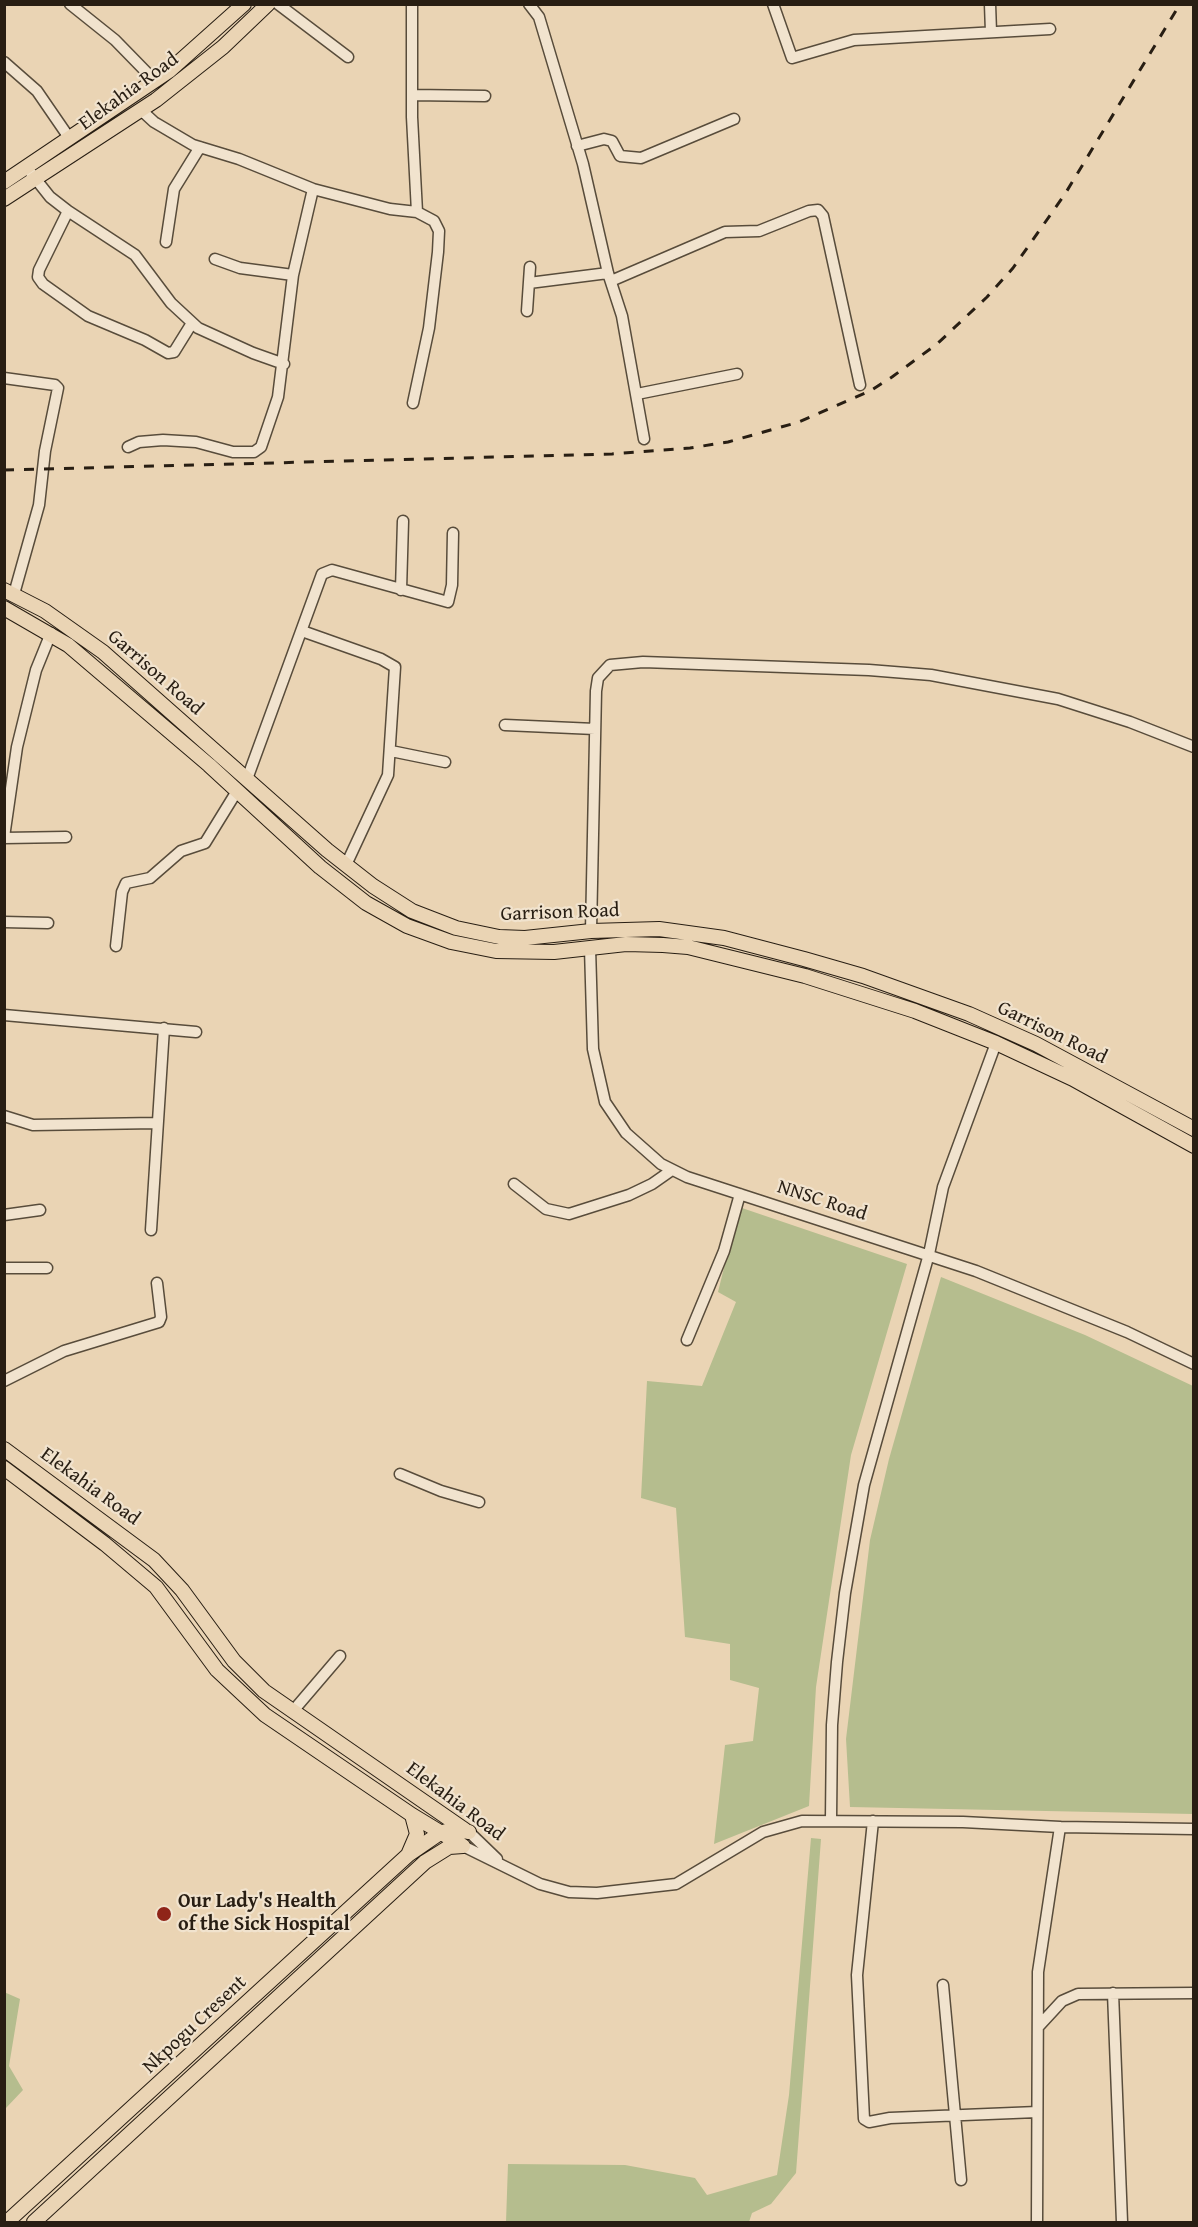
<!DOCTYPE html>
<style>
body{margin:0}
#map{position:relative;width:1198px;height:2227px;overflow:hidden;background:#ead4b4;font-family:"Gentium Book Plus",serif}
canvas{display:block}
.frame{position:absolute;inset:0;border:6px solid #281e13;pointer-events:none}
</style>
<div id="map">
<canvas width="1198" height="2227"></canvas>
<div class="frame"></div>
</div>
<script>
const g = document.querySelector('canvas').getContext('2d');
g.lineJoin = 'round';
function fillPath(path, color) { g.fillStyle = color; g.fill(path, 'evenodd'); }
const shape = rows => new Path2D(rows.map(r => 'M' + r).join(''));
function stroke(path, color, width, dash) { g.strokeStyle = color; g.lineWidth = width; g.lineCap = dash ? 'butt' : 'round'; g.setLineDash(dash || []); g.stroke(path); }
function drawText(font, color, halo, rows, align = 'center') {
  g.font = font + ' "Gentium Book Plus",serif'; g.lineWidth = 4.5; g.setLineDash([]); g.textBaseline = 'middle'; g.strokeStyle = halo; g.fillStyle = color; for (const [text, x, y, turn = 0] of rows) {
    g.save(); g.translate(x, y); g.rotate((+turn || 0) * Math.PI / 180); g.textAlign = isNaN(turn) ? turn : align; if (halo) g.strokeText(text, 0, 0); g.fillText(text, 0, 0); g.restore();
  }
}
fillPath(shape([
 [739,1207,907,1264,851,1455,816,1687,809,1806,714,1844,725,1745,753,1741,759,1688,730,1680,730,1644,685,1637,676,1508,641,1498,647,1381,702,1386,736,1302,718,1292],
 [941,1277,1085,1335,1193,1386,1193,1814,850,1807,846,1739,870,1540,889,1459],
 [811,1838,821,1839,796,2173,771,2204,752,2213,749,2222,506,2222,508,2164,625,2165,695,2178,707,2195,777,2175,789,2095],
 [4,1992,20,1999,9,2066,23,2090,6,2108]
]), '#b5bd8e');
const minor = shape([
 [70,4,115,40,155,81],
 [278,4,348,57],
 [412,4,412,117,417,212],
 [529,4,539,17,583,164,608,273,622,316,644,439],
 [773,4,792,58,854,40,1050,29],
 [990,4,991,32],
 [4,62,37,91,70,139],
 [412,95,485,96],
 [141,110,154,122,193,145,239,159,313,189,390,209,417,212,434,221,439,231,438,252,429,328,413,403],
 [577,146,604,139,612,141,620,156,641,158,734,119],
 [27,168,50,197,68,211,135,255,171,303,198,328,253,353,284,364],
 [68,211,39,270,38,277,43,284,88,316,145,340,168,353,174,352,192,323],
 [166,242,174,189,200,147],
 [215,259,240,268,293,275],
 [611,281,725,232,759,231,809,211,818,210,823,216,860,385],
 [529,283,608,273],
 [527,311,530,267],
 [4,378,55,385,58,388,45,451,39,505,14,594],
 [637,394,737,374],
 [128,447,139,442,163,440,196,442,233,452,254,452,261,447,278,397,293,275,313,189],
 [401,590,403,521],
 [302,631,381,659,395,667,388,775,346,865],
 [505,725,595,729],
 [391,751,445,762],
 [247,779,322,574,332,570,448,602,452,585,453,533],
 [4,837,17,747,36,670,51,633],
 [4,838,66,837],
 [4,922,48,923],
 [591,931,596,691,598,678,610,665,643,662,869,670,931,675,1058,699,1130,722,1194,747],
 [116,946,122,892,126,883,150,878,181,851,205,843,237,791],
 [590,948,593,1049,605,1102,626,1133,661,1164,687,1177,976,1271,1127,1332,1194,1364],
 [4,1015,196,1032],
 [4,1116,33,1125,156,1123],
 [514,1184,546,1209,569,1214,629,1195,652,1184,672,1170],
 [4,1215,40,1210],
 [151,1230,164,1028],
 [4,1268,47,1268],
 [687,1340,724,1251,740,1194],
 [4,1381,64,1351,159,1322,161,1317,157,1283],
 [400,1474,441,1491,479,1502],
 [293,1711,340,1656],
 [831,1819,832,1725,837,1662,845,1593,864,1485,929,1254,943,1187,996,1043],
 [873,1821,857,1975,864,2119,869,2122,890,2118,1037,2112],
 [469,1832,497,1859],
 [463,1846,540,1884,569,1892,597,1893,676,1884,763,1832,802,1821,963,1822,1060,1827,1194,1829],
 [943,1985,961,2180],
 [1113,1993,1122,2222],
 [1038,2027,1062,2001,1078,1994,1194,1993],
 [1037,2222,1038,1972,1060,1827]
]);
const major = shape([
 [4,182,169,71,244,4],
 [4,199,156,100,223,47,268,4],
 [4,590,45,611,103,652,327,850,373,886,412,911,456,928,499,937,525,938,591,931,659,929,724,938,804,959,863,976,969,1014,1036,1044,1194,1129],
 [4,608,68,645,209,765,320,867,366,903,407,926,451,942,496,951,554,952,626,944,663,945,688,947,805,976,915,1011,996,1043,1073,1079,1194,1146],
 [4,1449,154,1560,182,1590,234,1661,264,1691,465,1830],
 [4,1468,105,1544,156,1587,217,1670,265,1715,412,1815,463,1846],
 [408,1855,417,1834,412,1815],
 [7,2222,408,1855,440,1833,453,1829,469,1832],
 [34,2222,425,1862,449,1847,463,1846]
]);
stroke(minor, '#584c3b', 13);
stroke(major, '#281e13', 16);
stroke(minor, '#f1e3ce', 10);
stroke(major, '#ead4b4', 14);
stroke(shape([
 [4,470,612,454,690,448,728,442,799,422,870,391,892,377,937,344,987,297,1013,268,1065,194,1180,4]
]), '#281e13', 3, [10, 10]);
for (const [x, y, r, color] of [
 [164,1914,8,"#8f2418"]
]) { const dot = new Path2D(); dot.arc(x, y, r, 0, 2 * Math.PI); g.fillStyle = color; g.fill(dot); stroke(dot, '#f1e3ce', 2); }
drawText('20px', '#281e13', '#f1e3ce', [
 ["Elekahia Road",129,92,-36],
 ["Garrison Road",155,673,41],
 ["Garrison Road",560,913,-2],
 ["Garrison Road",1052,1033,26],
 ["NNSC Road",822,1201,18],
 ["Elekahia Road",90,1487,36],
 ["Elekahia Road",455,1802,37],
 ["Nkpogu Cresent",195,2025,-43]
]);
drawText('bold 20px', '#281e13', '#f1e3ce', [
 ["Our Lady's Health",178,1902],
 ["of the Sick Hospital",178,1925]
], 'left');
</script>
